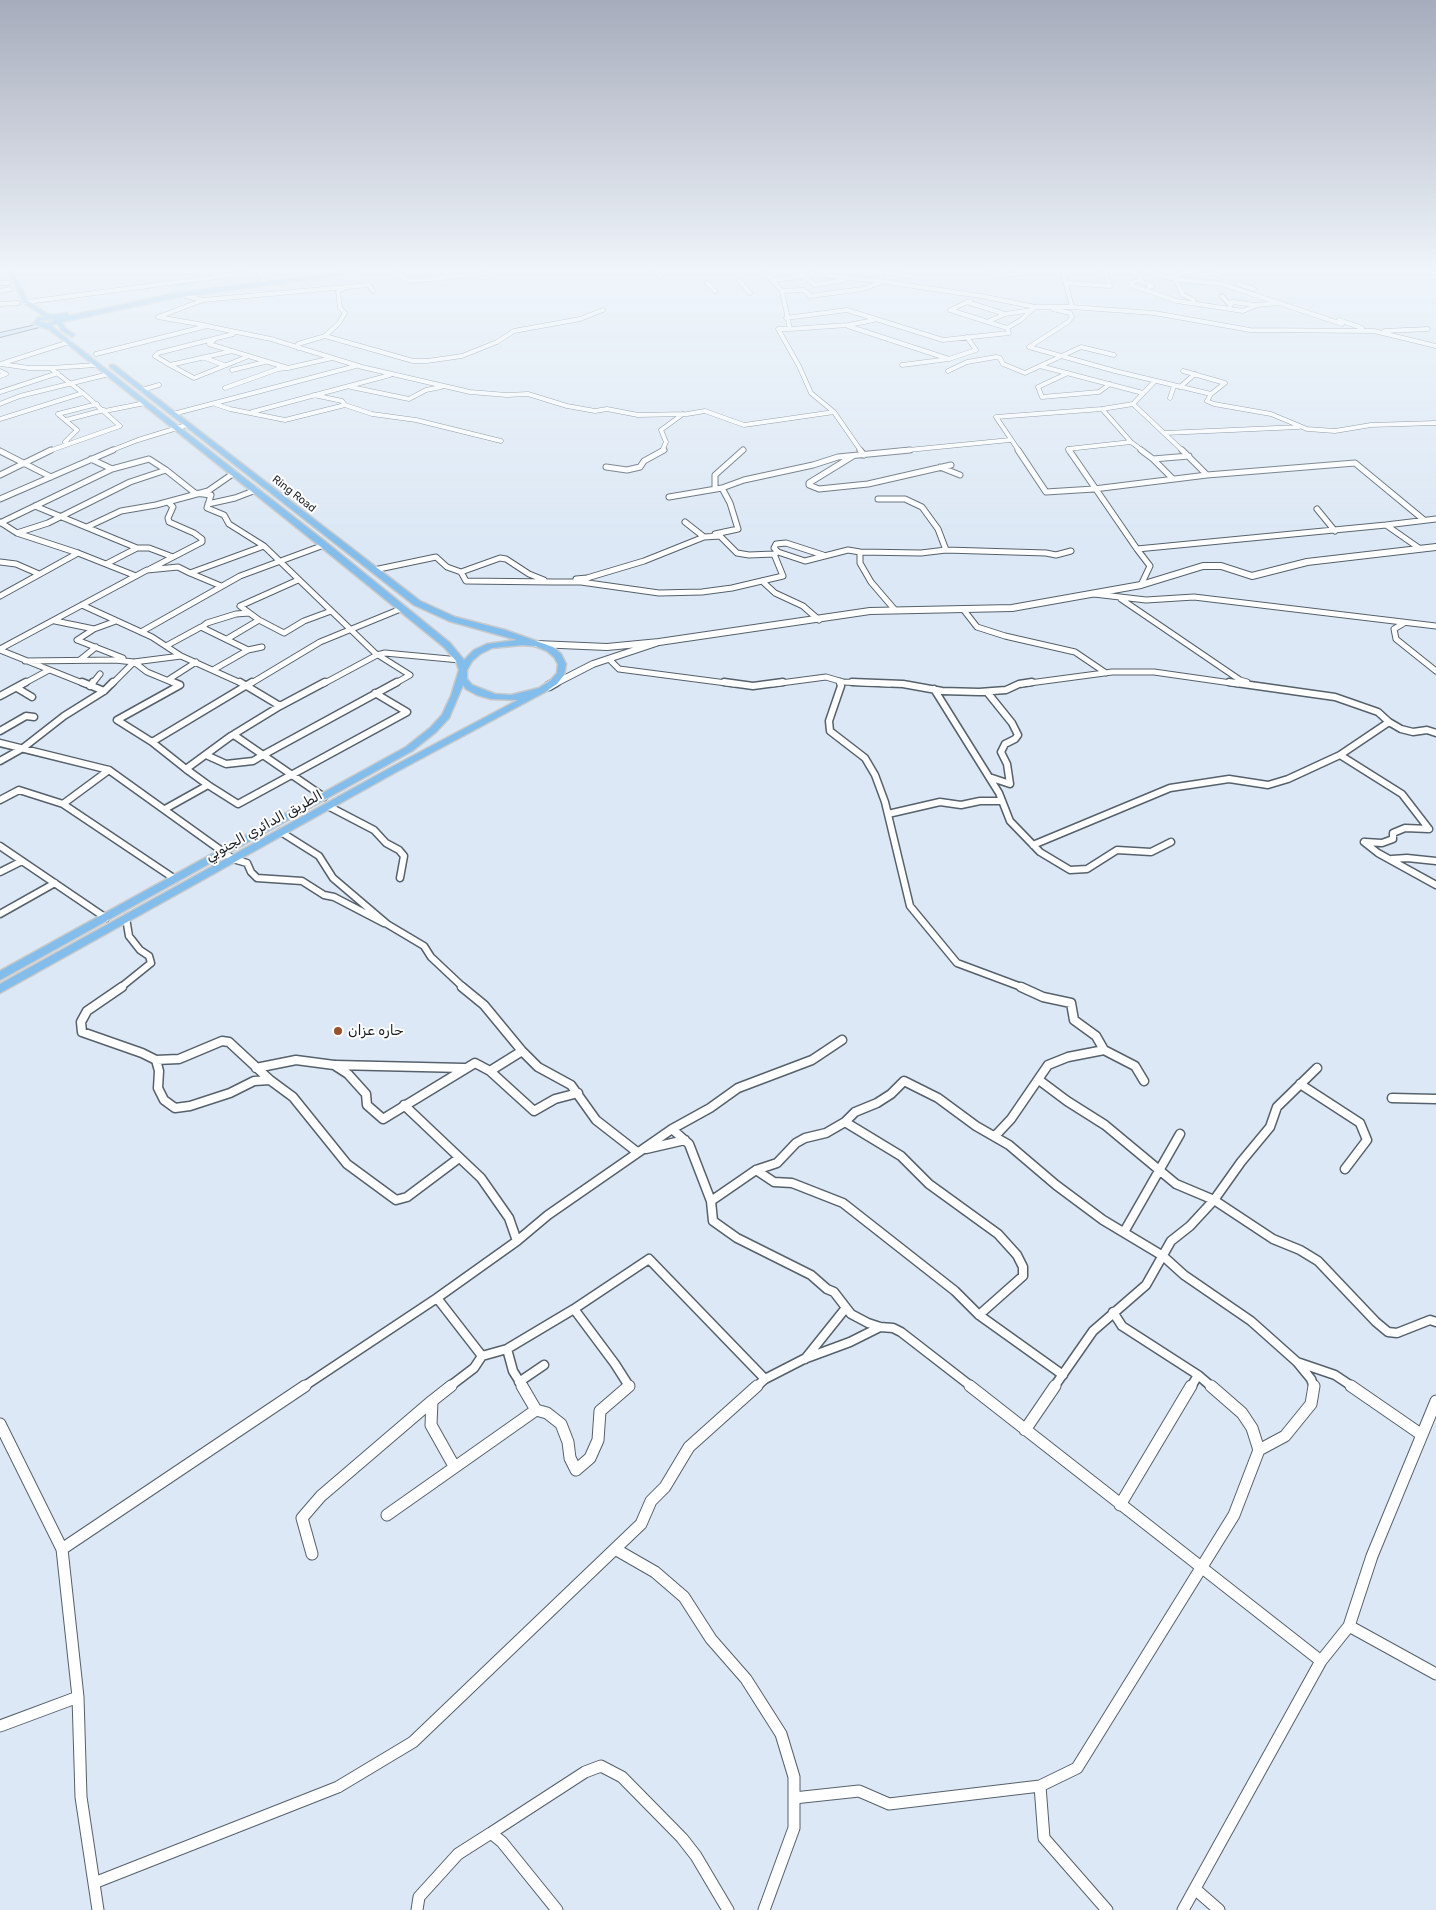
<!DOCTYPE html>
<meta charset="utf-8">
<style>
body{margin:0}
canvas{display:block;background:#dce8f5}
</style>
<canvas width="1436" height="1910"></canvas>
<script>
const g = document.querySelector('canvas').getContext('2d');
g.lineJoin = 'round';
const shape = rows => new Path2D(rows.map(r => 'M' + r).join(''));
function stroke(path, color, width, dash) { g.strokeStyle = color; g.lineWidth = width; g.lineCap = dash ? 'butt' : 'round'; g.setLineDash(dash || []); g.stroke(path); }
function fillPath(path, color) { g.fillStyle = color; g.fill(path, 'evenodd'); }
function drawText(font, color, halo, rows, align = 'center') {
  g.font = font + ' Rubik,Vazirmatn,sans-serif'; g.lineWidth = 4; g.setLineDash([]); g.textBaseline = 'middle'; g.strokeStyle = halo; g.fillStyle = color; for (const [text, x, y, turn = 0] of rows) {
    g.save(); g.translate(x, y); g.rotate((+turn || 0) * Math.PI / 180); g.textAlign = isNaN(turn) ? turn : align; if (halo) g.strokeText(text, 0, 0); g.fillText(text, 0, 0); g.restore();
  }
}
const minorFar4 = shape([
 [259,273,266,283],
 [399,273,403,278,412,281,492,273],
 [657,273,660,277],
 [766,273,782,291,790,329,848,325,874,320],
 [800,273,815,285,843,280],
 [802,273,879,281,981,296,1035,307,1072,307,1154,313,1250,330,1374,331,1436,346],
 [891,273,913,277],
 [991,273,996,276,1024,273],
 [1063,273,1072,307],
 [1138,273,1141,279,1131,283,1131,285,1177,301,1243,311,1257,305,1278,303],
 [1150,273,1175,279,1222,284,1342,324],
 [1209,273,1219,275],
 [1171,278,1184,273],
 [1175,279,1183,295,1194,300],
 [739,280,750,293],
 [773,280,804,276],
 [1138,280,1153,286,1149,287],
 [879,281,882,273],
 [0,283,8,283],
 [707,283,715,291],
 [1066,283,1110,286,1105,273],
 [1238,284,1254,289],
 [0,291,10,289],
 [782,291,804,290,810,296,863,289,879,283],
 [182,295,203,300,158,317,204,325],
 [1222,296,1228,303,1233,302],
 [203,300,369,285,373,291],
 [27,302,246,273],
 [967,302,1005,314],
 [0,304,18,303],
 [1229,308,1233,302,1255,305],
 [1053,309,1070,313,1072,317,1068,322,1029,347,1115,371,1211,394],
 [950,310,1007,328],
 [950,310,970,301],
 [786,318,847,310,943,340,1009,333,1007,328,1021,320,1035,307],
 [1339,320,1362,328],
 [987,322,1005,314,1032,310],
 [848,326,949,359],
 [790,329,778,329,799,366,811,393,834,412,861,451],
 [1384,331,1428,329],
 [325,336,413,361,427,361,462,356,497,342,514,331,580,319,603,310],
 [215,339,209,344,229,350],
 [298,348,298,344,325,336,339,323,345,313,340,308,338,291,343,289],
 [96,354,207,326,271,339,362,367,470,392,507,395,528,394,567,406,595,411,607,409,638,415,687,414,705,411,744,425,834,412],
 [205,358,224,365],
 [0,364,69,342],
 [1,364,29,368,50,368],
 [170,365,194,378,249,356],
 [902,365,949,359,976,350,967,337],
 [1040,366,1143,393],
 [288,368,332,358],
 [232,370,265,362],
 [0,371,6,374,0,376],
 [948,371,967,362,996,357,1000,358,1003,364,1025,373,1081,347,1114,355],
 [1183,371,1225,383,1211,394,1207,401,1214,404,1271,414,1307,429,1335,431,1371,425,1436,423],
 [1068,373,1038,387,1042,397,1099,392,1110,384],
 [351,387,409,399,426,390,441,387],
 [1180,387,1195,374],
 [225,388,278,369,288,368,232,351,170,365,155,356,158,353,233,334],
 [142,390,159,385],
 [0,392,58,373],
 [83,393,50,368,97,365],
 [314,395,342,401,345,405,372,414,416,420,501,441],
 [1170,398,1174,386],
 [0,404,20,396,109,374],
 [215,404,230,409,285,420,345,405],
 [1133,404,1183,451],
 [1133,404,1155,381],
 [1102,409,1131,442,1143,451],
 [105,411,145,403],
 [252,412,390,375],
 [58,414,77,430,65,442],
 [58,414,97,404],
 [173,414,356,366],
 [0,419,83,393,120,426,49,451],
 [66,420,104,410],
 [1165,433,1299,427],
 [110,451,138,440,187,425],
 [662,451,666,442,661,430,683,414],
 [898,451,1010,440],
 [1019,451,996,417,1102,409,1133,404],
 [1069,451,1068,449,1131,442]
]);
const minorFar3 = shape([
 [860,450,864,455],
 [1018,450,1046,492,1094,489,1207,475,1182,450],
 [1069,450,1137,549],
 [1141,450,1153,459],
 [0,451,51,477],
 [853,456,809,483,809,485,819,489,868,484,951,465],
 [606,467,627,470,640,467,644,461,664,450],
 [940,467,960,475],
 [112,469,149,459,166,470],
 [0,475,51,450],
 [1207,475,1355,463,1424,520],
 [1172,478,1153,459,1189,456],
 [715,489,715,475,743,450],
 [669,497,722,488,744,480,813,465,838,457,910,450],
 [0,499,113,450],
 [878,499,905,499,922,507,938,529,946,550],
 [208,504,235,498,256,490],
 [35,506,137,548],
 [1317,509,1335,531],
 [0,522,17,533,78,553,136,576],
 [685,522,704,537,720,536,737,553,749,555,774,554],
 [0,523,112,469,91,459],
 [87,527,121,511,156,505,208,491,234,473],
 [17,533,48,523,130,482,166,470,195,493,211,495,207,508,224,515,229,524,264,546,375,653,410,675,394,684],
 [715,534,738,529,730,503,722,488],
 [1419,548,1386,525,1436,519],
 [778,552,774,548,776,544,786,543,823,555],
 [0,562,16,564,39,574],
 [106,564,137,548,149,548,173,557],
 [150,569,202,542,202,539,194,533,169,522,168,518,173,507,168,502],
 [374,570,436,557,447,567,461,572,500,558,506,559,529,574,544,580],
 [461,572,466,581,553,582],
 [190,573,221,586],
 [576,579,587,578,644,561,704,537],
 [762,581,775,593,803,606,819,620],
 [548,582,581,582,659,593,702,592,732,588,783,576,774,554,778,552,805,561,848,550,860,552],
 [1141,585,1150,566,1137,549,1386,525],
 [1094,594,1146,600,1194,597,1436,626],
 [0,596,78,553],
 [1121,599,1240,680,1247,682],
 [82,605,152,637,181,656,243,684],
 [963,609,977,627,1005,636,1075,652,1106,673],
 [895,610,871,582,860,563,860,552,921,553,946,550,1046,553,1056,555,1071,551],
 [259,620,284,633,304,621,331,611],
 [55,621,94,629,77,640,123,658],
 [1404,623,1394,629,1396,639,1436,671],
 [202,627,207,623,236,614,249,613],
 [94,629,116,621],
 [141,632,240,576,324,545],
 [227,639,259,620,240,606,298,580],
 [166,646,201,627,248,650,213,670],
 [0,649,147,570,178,567,190,573,264,546],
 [0,650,85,684],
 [248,650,262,647],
 [609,659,619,669,734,684],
 [80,660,96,647],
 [25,661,115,660,134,662,181,656],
 [168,680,196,662],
 [839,681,840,684],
 [23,684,49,670],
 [92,684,100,674],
 [112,684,134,662,147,672,176,684],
 [250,684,320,642,403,608],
 [323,684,377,655,385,653,460,660],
 [773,684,826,677,843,682,890,684],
 [1022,684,1112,672,1154,672,1238,684]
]);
const minorFar2 = shape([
 [82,682,104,691],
 [240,682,280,706],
 [724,682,753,686,783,682],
 [840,682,841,686,829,721,830,731,865,758,875,775,885,802,910,906,957,963,1024,988],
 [852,682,903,684,942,691,979,692,1006,690,1019,684,1032,682],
 [90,686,93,682],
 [17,688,32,697],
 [934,689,999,793,1010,821,1040,852,1070,870,1087,869,1117,850,1151,852,1171,842],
 [987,692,1012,723,1018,735,1015,739,1005,744,1001,752,1007,764,1010,784,989,777],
 [0,696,26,682],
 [1389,722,1401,729,1413,732,1427,730,1436,733],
 [0,731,26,716,34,717],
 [152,742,117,720,180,685,173,682],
 [0,743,109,770,233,859,247,863,251,872,257,878,302,881,324,895,334,897,384,923],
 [206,755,226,764,253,761,263,755,234,735],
 [1340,755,1402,794,1429,829],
 [0,761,23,748,64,716,104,691,113,682],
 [186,769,152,742,252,682],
 [208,785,186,769,231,736,280,706,325,682],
 [324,797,263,755,397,682],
 [0,800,19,790,63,804,175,879],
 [63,804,109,770],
 [328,806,374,830,386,843,399,850,404,856,400,878],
 [165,809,208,785,238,804,407,712,375,693],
 [888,814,940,802,961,805,980,801,1002,801],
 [281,832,319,856,333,878,387,924,424,946,431,957,464,988],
 [1364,842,1378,853,1436,885],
 [1365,842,1382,843,1393,839,1393,833,1405,828,1429,829],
 [1033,845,1170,788,1229,779,1268,785,1288,779,1340,755,1389,722,1378,712,1335,697,1229,682],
 [0,846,106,918],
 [1392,859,1407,858,1436,861],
 [0,872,22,861],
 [0,914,55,883],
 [120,988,151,963,149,956,140,950,129,936,126,918]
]);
const minorFar1 = shape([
 [122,987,87,1011,81,1022,82,1032,142,1053,156,1060,159,1071,158,1088,164,1100,175,1108,190,1106,230,1093,254,1081,270,1080,293,1097,347,1164,396,1200,407,1197,459,1158],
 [462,987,484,1005,522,1051,538,1067,571,1085,596,1120,637,1152],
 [1021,987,1043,997,1071,1003,1074,1020,1096,1036,1104,1050,1135,1066,1144,1081],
 [156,1060,179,1059,222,1041,229,1042,270,1080],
 [335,1065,464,1068],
 [256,1068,296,1060,334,1065,348,1074,366,1094,367,1105,383,1119,475,1063,490,1071,534,1111,555,1099,578,1093],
 [490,1071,522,1051],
 [1039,1080,1067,1101,1105,1125,1176,1184,1214,1200,1273,1239,1300,1250,1318,1261,1376,1322,1388,1332,1397,1333,1430,1320,1436,1322],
 [1300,1084,1360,1123,1367,1140,1345,1169],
 [1392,1098,1436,1099],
 [404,1105,481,1178,509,1218,517,1241],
 [845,1122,901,1156,929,1184,998,1234,1017,1255,1023,1267,1023,1276,979,1315],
 [672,1129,689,1144,711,1201,713,1221,737,1238,811,1275,827,1289,834,1292,851,1314,868,1323,880,1327,893,1328,901,1332,972,1387],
 [995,1136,1011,1119,1048,1065,1068,1057,1104,1050],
 [646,1149,685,1140],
 [756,1170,774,1182,792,1183,843,1203,955,1291,979,1315,1063,1375],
 [711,1201,756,1170,777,1163,796,1143,805,1138,826,1133,845,1122,855,1112,877,1103,891,1094,904,1081,938,1098,976,1126,1009,1145,1056,1185,1103,1220,1163,1256,1184,1275,1251,1321,1297,1362,1311,1379,1314,1387],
 [1124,1232,1180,1134],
 [437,1298,482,1356,507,1349,574,1309,649,1259,765,1379],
 [574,1309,615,1364,629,1386,627,1387],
 [1113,1312,1122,1326,1198,1375,1212,1387],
 [507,1349,513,1371,523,1387],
 [805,1359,845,1309],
 [1297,1362,1335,1375,1353,1387],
 [519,1382,544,1365],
 [303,1387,437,1298,517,1241,548,1215,672,1129,710,1108,738,1088,812,1060,842,1040],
 [449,1387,474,1368,482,1356],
 [756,1387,765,1379,804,1359,850,1342,880,1327],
 [1054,1387,1093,1331,1146,1285,1171,1241,1190,1226,1214,1200,1241,1162,1270,1127,1277,1107,1317,1068],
 [1191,1387,1198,1375]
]);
const minor = shape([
 [451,1386,432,1401,431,1425,454,1466],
 [522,1386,536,1410,547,1413,561,1424,568,1442,570,1458,576,1470,590,1458,598,1440,600,1411,629,1386],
 [970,1386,1321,1661],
 [1351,1386,1422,1435],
 [0,1424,62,1549,78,1697,81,1797,98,1910],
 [1025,1430,1055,1386],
 [1259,1450,1285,1436,1311,1404,1314,1386],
 [1120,1505,1191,1386],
 [387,1515,536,1410],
 [62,1549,305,1386],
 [615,1549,655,1572,684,1597,711,1639,746,1679,781,1734,794,1777,794,1828,764,1910],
 [312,1554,302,1518,321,1496,432,1401],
 [1349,1626,1372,1556,1436,1401],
 [0,1726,78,1697],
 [1040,1786,1044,1838,1107,1910],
 [794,1798,859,1791,889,1804,1040,1786,1077,1768,1234,1515,1259,1450,1252,1428,1242,1413,1211,1386],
 [491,1833,585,1772,601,1766,622,1777,682,1838,696,1856,728,1910],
 [94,1883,338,1787,413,1742,641,1524,651,1501,665,1487,689,1447,757,1386],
 [1195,1889,1219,1910],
 [417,1910,419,1897,458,1854,491,1833,502,1842,557,1910],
 [1183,1910,1321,1661,1349,1626,1436,1674]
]);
const tertiaryFar1 = shape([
 [659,642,870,611,1012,608,1141,585,1203,566,1221,566,1252,576,1307,562,1436,547],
 [537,644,607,647,659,642,593,664,554,684]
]);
const tertiary = shape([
 [549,686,556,682]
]);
const secondary = shape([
 [41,324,43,326,0,337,0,333,41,324]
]);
const primary = shape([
 [9,273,14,273,27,300,47,314,53,315,67,313,69,316,173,294,266,281,339,273,356,273,173,298,62,322,65,328,75,335,72,337,61,330,57,323,51,326,327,543,450,643,464,660,474,650,487,644,517,640,449,621,414,605,110,367,110,365,114,365,420,601,455,617,505,630,553,647,561,654,566,664,564,675,557,684,545,692,396,772,0,993,0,984,390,768,518,700,491,699,477,695,466,689,463,685,449,718,436,732,412,751,0,980,0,971,406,747,430,728,442,715,451,696,459,670,456,661,444,647,321,547,50,330,33,324,37,318,45,317,23,302,9,273],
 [52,319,55,320,48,323,39,322,41,320,52,319],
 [522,645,535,646,547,651,554,657,558,664,557,673,551,680,539,688,511,695,495,694,472,685,467,679,467,670,472,661,480,654,492,648,522,645]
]);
stroke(minorFar4, '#56616b', 5);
stroke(minorFar3, '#56616b', 7);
stroke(minorFar2, '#56616b', 9);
stroke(minorFar1, '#56616b', 11);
stroke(minor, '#56616b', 13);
stroke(tertiaryFar1, '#56616b', 8);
stroke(tertiary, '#56616b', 11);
stroke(secondary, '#56616b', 2);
stroke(primary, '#c8c9ca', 3);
stroke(minorFar4, '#fff', 4);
stroke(minorFar3, '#fff', 5);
stroke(minorFar2, '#fff', 6);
stroke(minorFar1, '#fff', 8);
stroke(minor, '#fff', 11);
stroke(tertiaryFar1, '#fff', 6);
stroke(tertiary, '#fff', 8);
fillPath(secondary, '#c0def5');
fillPath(primary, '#82bdec');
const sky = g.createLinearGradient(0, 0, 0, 541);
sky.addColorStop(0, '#a7acbc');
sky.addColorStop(0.5, '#eff5fa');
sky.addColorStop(1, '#eff5fa00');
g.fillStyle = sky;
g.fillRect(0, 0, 1436, 541);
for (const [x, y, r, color] of [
 [338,1031,5,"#98512a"]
]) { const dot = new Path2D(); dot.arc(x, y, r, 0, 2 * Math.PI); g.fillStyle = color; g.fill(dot); stroke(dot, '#fff', 2); }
drawText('11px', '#1a1e23', '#fff', [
 ["Ring Road",294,494,38]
]);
drawText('14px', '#1a1e23', '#fff', [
 ["الطريق الدائري الجنوبي",264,826,-29]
]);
drawText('14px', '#1a1e23', '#fff', [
 ["حاره عزان",348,1031]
], 'left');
</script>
